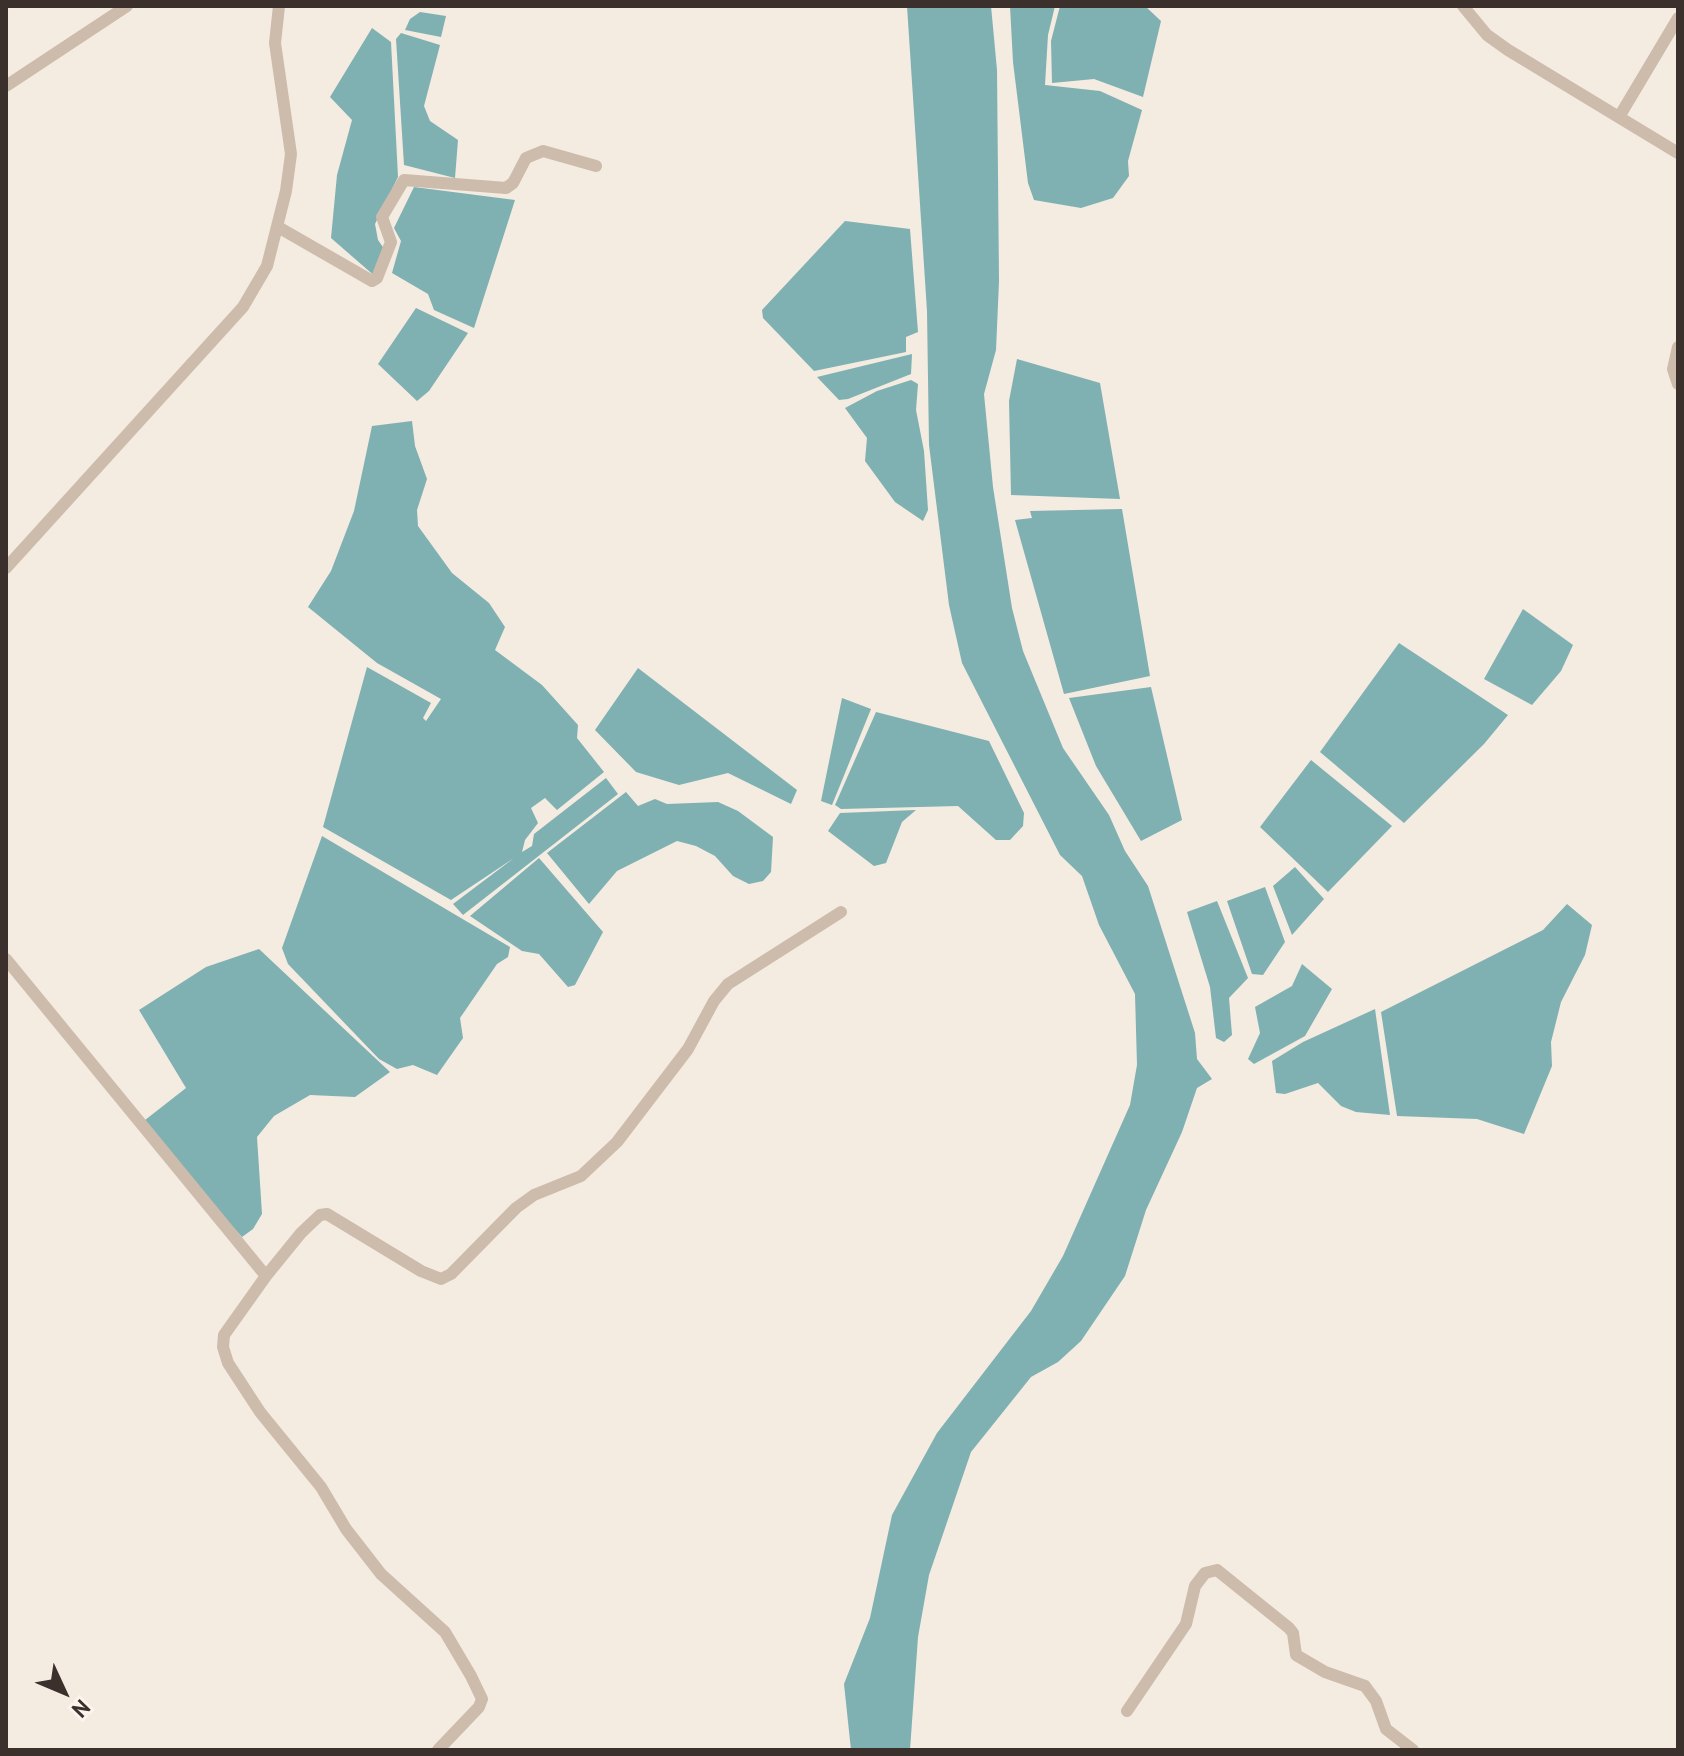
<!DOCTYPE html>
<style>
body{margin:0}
#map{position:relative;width:1684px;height:1756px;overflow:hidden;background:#f4ebe1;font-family:"PT Sans",sans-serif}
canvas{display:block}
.frame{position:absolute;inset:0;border:8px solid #3b302b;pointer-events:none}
.north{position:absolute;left:24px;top:1652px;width:80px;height:80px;-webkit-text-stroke:6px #fbf5ee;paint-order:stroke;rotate:134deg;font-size:22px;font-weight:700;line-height:32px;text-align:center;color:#3b302b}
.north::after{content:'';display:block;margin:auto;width:28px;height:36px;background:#3b302b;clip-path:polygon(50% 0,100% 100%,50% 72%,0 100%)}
</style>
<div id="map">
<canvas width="1684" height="1756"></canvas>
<div class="frame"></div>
<div class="north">N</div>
</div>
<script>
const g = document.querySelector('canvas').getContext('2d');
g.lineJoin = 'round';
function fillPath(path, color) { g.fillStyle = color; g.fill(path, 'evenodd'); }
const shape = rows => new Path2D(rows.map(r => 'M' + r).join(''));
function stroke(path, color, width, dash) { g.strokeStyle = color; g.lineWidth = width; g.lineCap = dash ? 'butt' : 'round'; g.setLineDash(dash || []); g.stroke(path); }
fillPath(shape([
 [907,6,991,6,997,70,999,281,996,350,984,394,993,487,1012,608,1023,651,1063,748,1109,815,1125,851,1148,886,1195,1033,1197,1059,1212,1079,1197,1088,1182,1132,1146,1210,1125,1276,1081,1341,1058,1362,1031,1377,971,1452,929,1575,918,1637,910,1750,851,1750,844,1684,870,1618,892,1515,937,1433,1031,1311,1063,1256,1130,1105,1137,1065,1135,994,1099,925,1082,876,1060,855,962,663,949,605,929,445,927,311],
 [1010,6,1055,6,1048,35,1045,85,1100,91,1142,110,1128,161,1129,176,1113,198,1081,208,1034,200,1028,183,1013,62],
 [1060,6,1145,6,1161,21,1143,97,1094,79,1052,83,1051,41],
 [420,12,446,16,441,37,405,30,410,19],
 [372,28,391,42,398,177,375,224,378,240,387,253,377,278,331,238,337,175,352,120,330,97],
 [401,33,440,45,424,106,430,121,458,140,455,178,404,165,396,39],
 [414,187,515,200,474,328,434,310,428,294,392,273,401,241,394,228],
 [845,221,910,229,918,332,906,337,906,352,814,371,763,318,762,310],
 [416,308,468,333,429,391,417,401,378,364],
 [912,354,911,374,848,399,839,400,817,377],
 [1017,359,1100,383,1120,499,1011,495,1009,401],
 [911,380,918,384,916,410,924,451,928,510,923,521,895,502,865,461,867,438,845,408,877,391],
 [412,421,415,446,427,479,417,510,418,526,452,573,489,603,505,627,495,650,542,685,578,725,577,738,604,772,557,810,545,798,531,808,538,823,525,840,522,852,532,846,534,834,606,778,618,794,463,915,453,904,514,858,451,900,323,827,367,667,431,703,423,718,426,721,441,699,377,663,308,607,331,571,354,511,372,426],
 [1122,509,1150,676,1064,694,1015,520,1032,518,1030,511],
 [1523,609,1573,645,1561,671,1532,705,1484,679],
 [1399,643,1508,715,1484,744,1404,823,1320,752],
 [638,668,797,790,791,804,728,773,679,785,636,772,595,730],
 [1151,687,1182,820,1141,841,1096,766,1069,698],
 [842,698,871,709,832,805,821,801],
 [876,712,989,741,1024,813,1023,826,1010,840,996,840,958,806,841,809,835,805],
 [1311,760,1392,826,1328,892,1260,827],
 [626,792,638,806,655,799,667,804,718,802,738,811,773,837,771,872,763,881,749,884,733,876,715,856,696,846,677,841,617,871,589,904,547,853],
 [916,810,902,822,886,863,874,866,828,831,840,813],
 [322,836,510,947,508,957,497,964,460,1018,463,1038,437,1075,413,1065,397,1069,379,1059,288,964,282,948],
 [539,858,603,932,575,985,568,987,539,954,522,951,470,916],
 [1295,867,1324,899,1292,935,1273,886],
 [1265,887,1285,942,1263,975,1252,974,1227,901],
 [1217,901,1248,978,1229,998,1232,1035,1224,1042,1216,1038,1210,987,1187,912],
 [1567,904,1592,925,1585,955,1561,1002,1551,1042,1552,1066,1524,1134,1477,1119,1397,1116,1381,1012,1543,930],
 [259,949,390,1072,355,1097,310,1095,274,1116,257,1137,262,1214,253,1229,242,1237,140,1124,186,1088,139,1010,206,967],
 [1302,964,1332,989,1305,1036,1254,1064,1248,1059,1260,1033,1255,1007,1292,986],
 [1375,1009,1390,1115,1356,1112,1341,1106,1318,1083,1285,1094,1276,1093,1272,1061,1303,1042]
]), '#7fb0b2');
stroke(shape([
 [1463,6,1487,35,1508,50,1678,153],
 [6,86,127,6],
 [1619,117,1678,18],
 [278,227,372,281,377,278,391,242,382,217,404,180,506,188,513,183,526,158,543,151,596,166],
 [1678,347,1673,369,1678,384],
 [6,568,243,307,267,266,286,191,291,154,275,43,279,6],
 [6,959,266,1276,301,1233,320,1215,327,1214,421,1271,441,1279,451,1274,516,1208,534,1195,581,1176,617,1142,688,1049,714,1001,728,984,841,912],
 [266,1276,224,1335,223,1347,228,1363,260,1412,321,1487,346,1529,381,1574,445,1632,471,1676,482,1699,479,1707,438,1750],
 [1127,1711,1186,1624,1195,1586,1205,1573,1217,1570,1289,1628,1293,1633,1296,1655,1325,1672,1365,1686,1376,1701,1386,1729,1413,1750]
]), '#cdbbac', 12);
</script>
